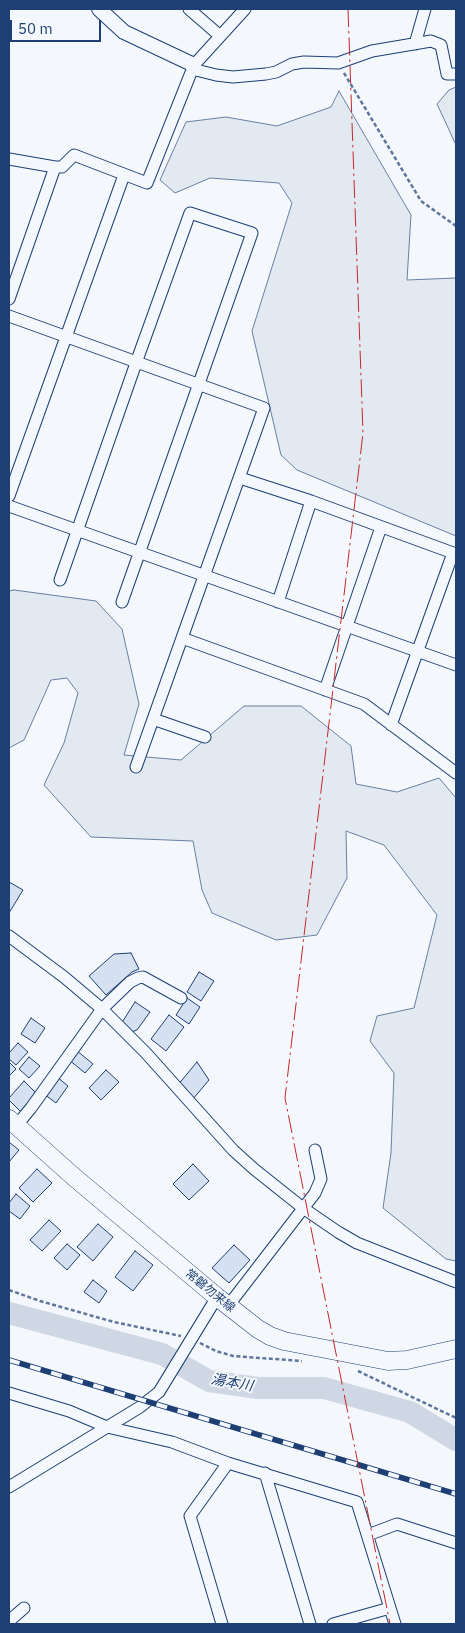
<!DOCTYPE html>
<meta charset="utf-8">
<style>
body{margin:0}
#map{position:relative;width:465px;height:1633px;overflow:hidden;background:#f4f7fb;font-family:"IBM Plex Sans",sans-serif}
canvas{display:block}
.frame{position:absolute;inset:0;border:10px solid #1d3f73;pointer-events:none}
.scale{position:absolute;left:10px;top:20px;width:91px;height:22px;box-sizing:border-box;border:2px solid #1d3f73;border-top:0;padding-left:6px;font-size:15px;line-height:18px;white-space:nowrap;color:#1d3f73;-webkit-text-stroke:4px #f4f7fb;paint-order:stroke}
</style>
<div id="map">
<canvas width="465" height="1633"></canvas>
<div class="frame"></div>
<div class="scale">50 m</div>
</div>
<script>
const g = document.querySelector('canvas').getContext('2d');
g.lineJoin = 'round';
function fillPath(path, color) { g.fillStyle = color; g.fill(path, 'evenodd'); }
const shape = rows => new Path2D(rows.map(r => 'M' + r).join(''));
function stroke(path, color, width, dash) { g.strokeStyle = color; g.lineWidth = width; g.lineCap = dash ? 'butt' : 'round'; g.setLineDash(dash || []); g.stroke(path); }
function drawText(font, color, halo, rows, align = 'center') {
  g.font = font + ' "IBM Plex Sans","Noto Sans JP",sans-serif'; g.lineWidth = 4; g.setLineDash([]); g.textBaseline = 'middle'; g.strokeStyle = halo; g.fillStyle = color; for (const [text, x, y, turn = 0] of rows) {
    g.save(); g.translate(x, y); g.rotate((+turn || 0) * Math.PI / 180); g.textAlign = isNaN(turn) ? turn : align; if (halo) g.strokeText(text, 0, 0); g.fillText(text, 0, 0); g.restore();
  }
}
const green = shape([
 [456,87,456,145,437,104,449,90,456,87],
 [339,91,411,215,407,280,456,278,456,536,297,470,281,455,252,331,292,203,279,183,210,178,175,193,160,180,186,122,226,117,277,126,331,107,339,91],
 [14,590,96,601,122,629,139,704,124,755,181,760,244,706,301,706,351,746,356,784,397,792,439,778,456,798,456,1261,446,1259,383,1208,391,1153,394,1073,370,1041,377,1016,414,1008,437,915,384,845,346,831,347,878,317,935,276,940,212,913,202,890,193,841,91,837,44,785,64,743,78,693,67,678,51,680,24,740,9,748,9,591,14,590]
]);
fillPath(green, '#e3e9f0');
stroke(green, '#687fa3', 1);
stroke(shape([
 [9,1313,162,1354,209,1381,258,1388,324,1388,410,1412,456,1440]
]), '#cfd7e4', 22);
const building = shape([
 [9,882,23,890,9,913,9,882],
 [131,953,139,969,132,972,106,995,89,976,114,954,131,953],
 [199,972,214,981,201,1001,187,992,199,972],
 [187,998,200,1007,189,1024,176,1015,187,998],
 [135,1002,150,1012,137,1030,129,1033,121,1024,135,1002],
 [169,1015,184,1027,166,1051,151,1039,169,1015],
 [31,1018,45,1028,35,1043,21,1034,31,1018],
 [18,1043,28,1052,16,1065,9,1059,9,1053,18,1043],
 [76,1050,93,1064,85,1073,68,1059,76,1050],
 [29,1057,40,1066,29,1078,19,1069,29,1057],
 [9,1062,16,1069,9,1076,9,1062],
 [197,1062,209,1080,193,1099,177,1086,197,1062],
 [106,1070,119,1082,101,1100,89,1088,106,1070],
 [57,1077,68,1086,56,1103,44,1094,57,1077],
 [24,1081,38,1095,22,1113,9,1100,9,1098,24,1081],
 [9,1142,19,1150,9,1162,9,1142],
 [193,1164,209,1181,189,1200,173,1184,193,1164],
 [37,1169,52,1183,33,1202,19,1188,37,1169],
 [16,1194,30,1206,20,1219,9,1211,9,1203,16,1194],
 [49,1220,61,1231,42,1251,30,1240,49,1220],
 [98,1224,113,1237,93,1261,77,1247,98,1224],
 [67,1244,80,1255,67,1270,54,1258,67,1244],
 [234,1245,250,1260,229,1283,212,1268,234,1245],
 [135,1251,153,1265,133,1291,115,1277,135,1251],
 [93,1280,107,1291,99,1303,84,1292,93,1280]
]);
fillPath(building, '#d5e0f0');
stroke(building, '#1d3f73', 1);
const minor = shape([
 [189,9,219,35],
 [415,44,425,9],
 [192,69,216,75,233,77,266,74,276,72,292,64,304,62,338,63,372,51,431,41,441,45,447,74,456,74],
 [9,159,55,167,9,299],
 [55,167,62,167,74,155,147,183,194,65,245,9],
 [9,316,264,408,136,767],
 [240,478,311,501,456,554],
 [9,496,124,175],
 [9,506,456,665],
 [60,580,136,363,190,213,252,233,122,602],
 [278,602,311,501],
 [182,638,364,704,456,773],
 [325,690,381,527],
 [153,719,205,737],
 [391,725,453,553],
 [9,936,64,977,102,1009,146,1053,233,1150,254,1169,303,1208,338,1232,357,1243,456,1282],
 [16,1126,31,1108,102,1009,130,982,138,978,143,977,181,998],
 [228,1306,315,1193,321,1179,315,1150],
 [9,1393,69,1411,107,1427,172,1442,228,1463,357,1502,395,1624],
 [265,1473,310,1624],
 [9,1487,140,1407,159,1392,217,1297],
 [368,1535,397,1524,456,1543],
 [9,1621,24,1608],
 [222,1624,190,1516,228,1463],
 [333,1624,390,1608]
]);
const tertiary = shape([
 [99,9,124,32,194,65]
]);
const primary = shape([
 [9,1119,74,1177,217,1297,258,1329,270,1336,284,1341,388,1361,407,1360,456,1349]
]);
stroke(minor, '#1d3f73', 13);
stroke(tertiary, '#1d3f73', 16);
stroke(primary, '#1d3f73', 19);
stroke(shape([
 [344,73,421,201,456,226],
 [9,1290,40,1301,114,1322,181,1336],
 [200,1343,216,1351,233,1356,302,1361],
 [358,1371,456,1418]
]), '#5e769c', 2.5, [4, 2.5]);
stroke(minor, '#f4f7fb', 11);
stroke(tertiary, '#f4f7fb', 14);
stroke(primary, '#f4f7fb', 18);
const rail = shape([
 [9,1360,456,1494]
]);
stroke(rail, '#1d3f73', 5.5);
stroke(rail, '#f4f7fb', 4, [11]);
stroke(shape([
 [348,9,363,433,285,1098,390,1624]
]), '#c62828', 1, [18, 4, 2.5, 4]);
drawText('12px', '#1d3f73', '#f4f7fb', [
 ["常磐勿来線",210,1291,39]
]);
drawText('italic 14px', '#1d3f73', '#f4f7fb', [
 ["湯本川",232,1383,10]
]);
</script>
